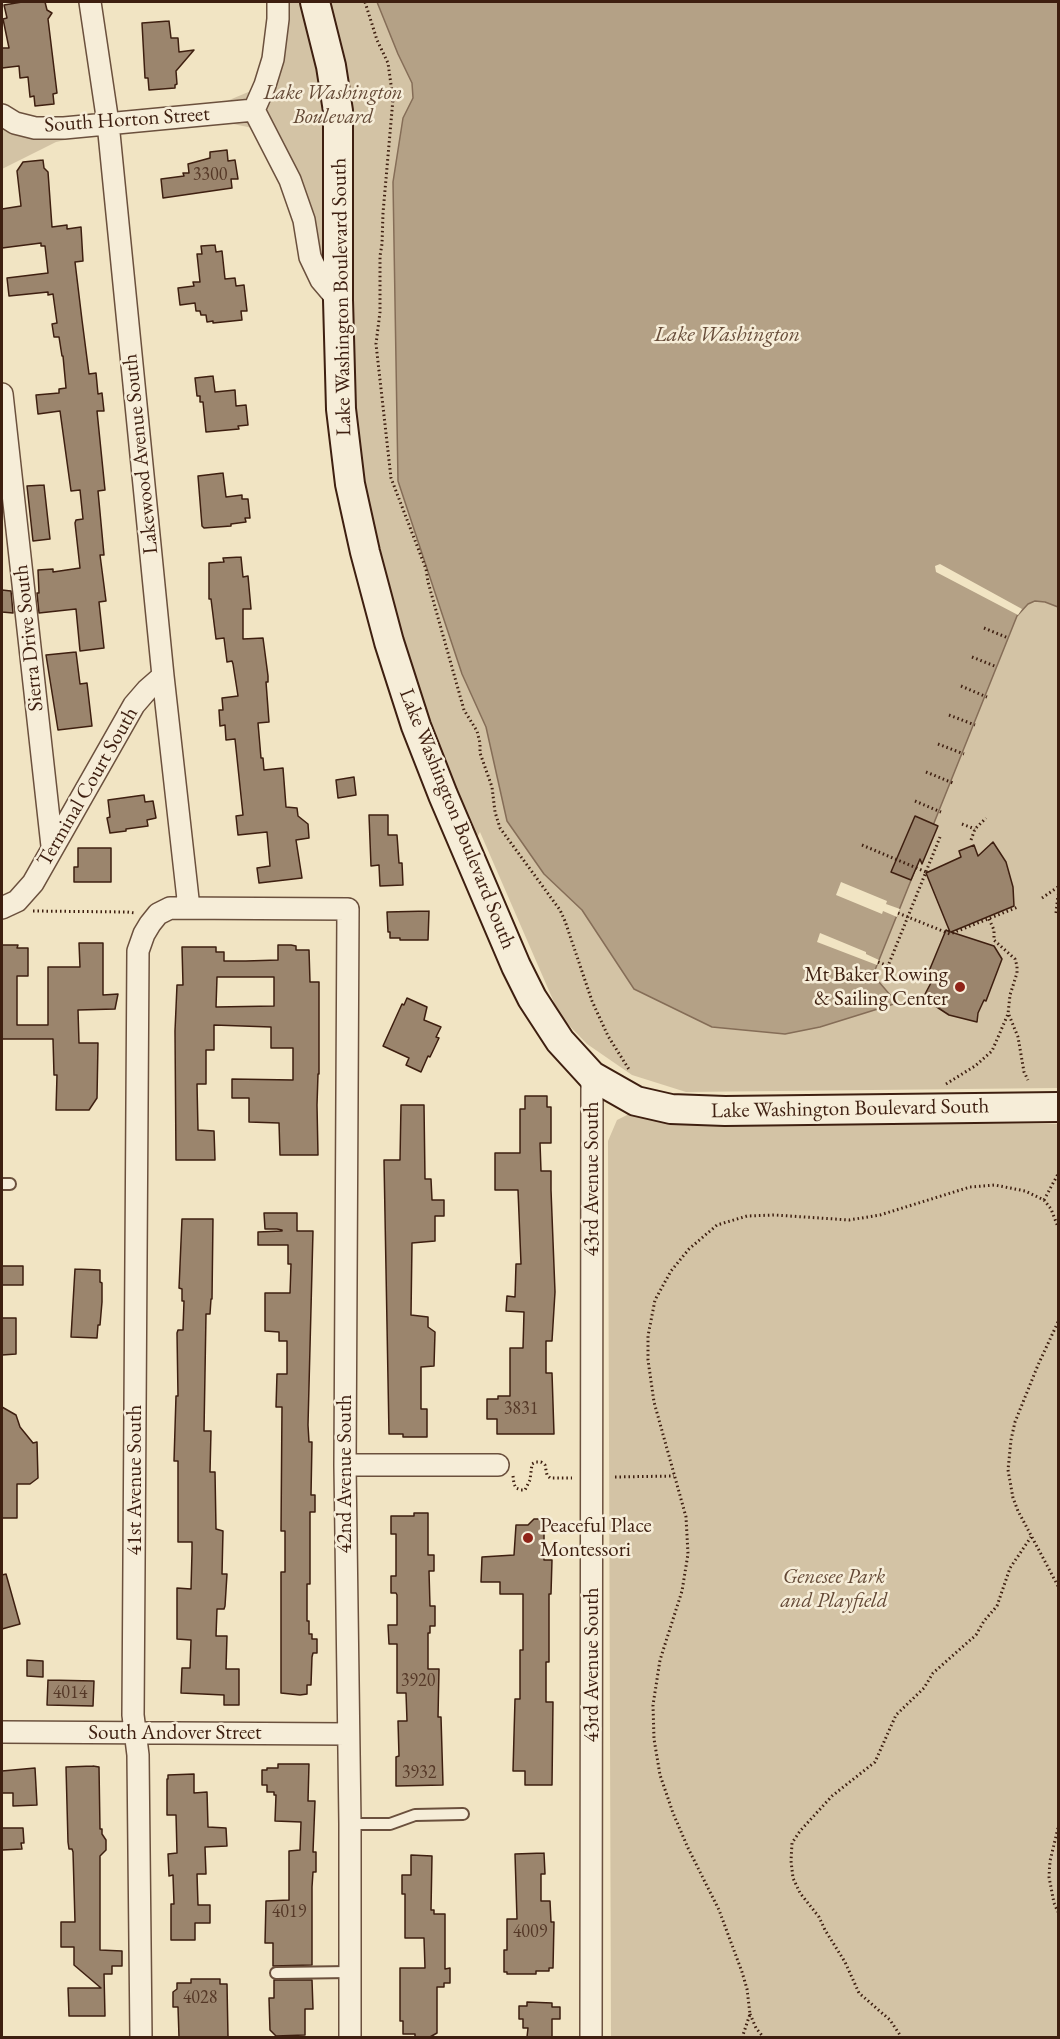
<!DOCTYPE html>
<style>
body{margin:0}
#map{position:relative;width:1060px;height:2039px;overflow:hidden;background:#f1e4c3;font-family:"EB Garamond",serif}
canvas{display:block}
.frame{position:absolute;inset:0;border:3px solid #3e1f10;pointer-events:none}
</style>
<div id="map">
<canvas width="1060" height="2039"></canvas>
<div class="frame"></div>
</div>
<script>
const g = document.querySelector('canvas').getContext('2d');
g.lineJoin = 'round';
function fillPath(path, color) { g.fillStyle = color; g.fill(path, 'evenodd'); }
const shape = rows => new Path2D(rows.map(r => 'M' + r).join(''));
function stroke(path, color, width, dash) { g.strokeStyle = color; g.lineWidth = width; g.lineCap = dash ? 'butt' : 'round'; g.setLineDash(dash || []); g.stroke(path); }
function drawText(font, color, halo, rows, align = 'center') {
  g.font = font + ' "EB Garamond",serif'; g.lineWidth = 5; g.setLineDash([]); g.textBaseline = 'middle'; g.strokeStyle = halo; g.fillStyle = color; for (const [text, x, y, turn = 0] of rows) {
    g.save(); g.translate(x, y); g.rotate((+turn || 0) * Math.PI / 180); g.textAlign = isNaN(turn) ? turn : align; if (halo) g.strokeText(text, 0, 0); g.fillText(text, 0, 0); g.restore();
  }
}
fillPath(shape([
 [278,2,377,2,398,53,412,83,413,98,403,118,462,674,486,727,507,821,544,874,582,910,634,989,712,1027,785,1034,820,1027,897,1003,873,975,1008,638,1017,616,1028,604,1040,601,1056,606,1058,607,1058,1088,686,1092,632,1075,587,1044,560,1016,480,832,467,854,365,552,338,300,263,130,218,121,74,138,56,142,2,169,2,105,22,115,63,120,215,106,265,85],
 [629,1114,671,1124,1058,1124,1058,2037,611,2037,608,1141,617,1120]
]), '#d3c3a5');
const water = shape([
 [377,2,1058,2,1058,607,1045,602,1035,601,1028,604,1017,616,873,975,897,1003,820,1027,785,1034,712,1027,634,989,582,910,544,874,507,821,486,727,462,674,398,481,393,182,403,118,413,98,412,83,398,54,377,2]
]);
fillPath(water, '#b4a186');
stroke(water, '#856d57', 1.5);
fillPath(shape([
 [940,564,1022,609,1018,615,936,572,935,566],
 [841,882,887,901,886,904,900,909,897,917,883,911,882,914,836,895],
 [820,933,866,952,866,954,879,960,877,965,817,942]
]), '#f1e4c3');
const building = shape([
 [22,2,45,2,47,10,52,13,48,19,57,93,53,94,54,104,35,106,34,96,30,97,28,77,20,78,19,66,2,68,2,48,9,48,3,19,7,18,4,5,22,2],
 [169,21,171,38,178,38,179,52,194,50,176,71,177,84,175,85,175,88,149,90,148,78,145,78,142,23,169,21],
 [227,150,228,161,235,160,238,179,231,179,232,188,163,198,161,179,184,176,183,173,189,173,188,164,210,158,210,152,227,150],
 [43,160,44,168,48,172,52,227,67,225,67,229,81,227,83,261,75,262,82,320,89,374,96,373,98,394,102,393,104,411,97,411,105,490,98,491,104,555,100,555,106,601,99,602,104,648,80,651,76,609,39,613,37,593,39,593,38,570,53,569,53,572,80,568,75,523,76,520,83,519,80,490,71,491,60,411,38,414,36,395,59,393,59,389,66,388,63,356,62,356,59,337,54,337,52,324,57,323,53,294,48,295,48,292,9,296,7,278,48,273,45,246,41,246,41,243,2,248,2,209,21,206,17,171,23,162,43,160],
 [215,245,216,252,222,251,225,279,235,278,236,286,244,285,247,311,241,311,242,320,213,323,213,321,207,322,206,315,201,315,200,311,196,311,195,303,180,305,178,288,194,286,193,282,200,282,197,254,202,254,201,246,215,245],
 [213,376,215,392,235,390,236,406,246,405,248,425,238,426,239,429,206,432,203,402,200,402,200,396,197,396,195,378,213,376],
 [223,473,226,497,242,495,242,499,248,499,250,518,245,518,246,522,231,524,231,526,204,528,202,526,198,476,223,473],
 [44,485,50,539,33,541,27,486,44,485],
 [241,557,243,577,248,576,251,609,243,609,243,639,263,638,268,676,268,682,266,682,269,722,258,723,261,758,263,758,264,770,283,768,286,807,297,808,298,816,308,824,309,838,296,840,302,878,259,883,257,868,270,866,267,832,238,835,236,816,243,815,235,739,226,740,225,725,220,726,219,710,223,710,222,698,238,696,233,664,232,661,227,662,224,638,216,639,211,599,209,599,209,563,224,562,223,558,241,557],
 [2,590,11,591,13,613,2,612,2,590],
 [76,652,80,684,87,683,92,726,58,730,46,655,76,652],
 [354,777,356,795,338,798,336,780,354,777],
 [144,795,145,802,153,801,156,818,147,820,148,826,126,829,126,831,110,833,107,818,110,817,108,800,144,795],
 [369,815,388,815,388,835,397,835,399,863,402,863,403,885,380,886,379,865,371,866,369,815],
 [915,816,938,826,922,864,920,859,911,880,891,872,915,816],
 [993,842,1006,862,1013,887,1014,906,951,932,994,946,1002,959,986,1001,984,1000,978,1013,977,1022,949,1015,923,998,933,979,927,976,946,930,950,932,926,873,961,857,959,851,974,845,978,856,993,842],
 [78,848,111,848,111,882,74,882,74,867,78,867,78,848],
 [429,911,428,940,400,940,400,938,390,938,390,932,388,932,387,912,429,911],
 [79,943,103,943,103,995,118,994,115,1009,78,1010,79,1043,98,1043,97,1098,89,1110,56,1110,57,1075,54,1075,53,1039,2,1039,2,945,18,945,17,948,28,948,28,976,17,976,17,1025,48,1025,48,967,80,967,79,943],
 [278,945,291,945,296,946,296,950,309,950,310,982,319,982,319,1074,318,1074,317,1105,318,1155,280,1155,279,1123,249,1122,249,1098,232,1098,232,1079,293,1080,293,1048,271,1048,271,1027,214,1025,214,1050,206,1050,206,1084,197,1084,198,1130,214,1131,215,1160,176,1160,175,1031,177,985,183,985,182,947,216,947,216,952,224,952,224,961,246,961,278,960,278,945],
 [217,977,274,977,274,1006,216,1007,217,977],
 [407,998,427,1007,424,1020,441,1027,436,1037,439,1038,430,1057,428,1056,421,1072,406,1065,409,1058,383,1046,402,1004,404,1005,407,998],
 [525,1096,547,1096,547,1107,551,1107,551,1143,540,1143,541,1171,551,1171,551,1190,555,1292,552,1341,546,1341,546,1373,552,1373,554,1434,497,1434,497,1419,487,1419,487,1399,498,1399,498,1396,510,1396,510,1348,523,1348,524,1312,506,1311,507,1296,515,1297,516,1264,521,1264,518,1190,495,1190,495,1153,520,1153,520,1109,525,1109,525,1096],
 [401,1105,424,1105,425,1179,431,1179,432,1200,444,1200,444,1216,435,1216,435,1241,412,1243,411,1315,428,1317,428,1327,435,1332,434,1366,421,1367,421,1409,427,1409,427,1437,403,1437,403,1434,389,1434,384,1160,400,1160,401,1105],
 [264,1213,297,1213,297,1231,313,1231,308,1425,309,1442,312,1442,311,1495,315,1495,315,1512,310,1512,310,1584,307,1584,307,1621,309,1621,309,1634,312,1634,312,1639,317,1639,317,1653,313,1653,312,1657,311,1685,307,1685,307,1694,300,1695,281,1693,281,1572,285,1572,285,1531,281,1531,282,1407,276,1407,277,1374,287,1374,287,1341,279,1341,279,1332,265,1331,265,1293,290,1293,291,1264,288,1264,288,1245,258,1245,258,1232,282,1231,282,1230,277,1229,265,1229,264,1213],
 [182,1219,213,1219,212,1299,211,1299,210,1314,206,1314,204,1431,211,1431,210,1472,215,1472,216,1529,223,1531,222,1574,227,1574,225,1606,224,1609,217,1609,216,1636,227,1636,226,1669,239,1669,239,1705,224,1705,224,1695,181,1693,182,1668,190,1668,191,1640,177,1639,177,1588,191,1589,192,1552,192,1542,178,1542,178,1461,174,1461,176,1396,178,1396,177,1333,178,1330,183,1330,184,1301,182,1301,182,1289,179,1288,182,1219],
 [2,1266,23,1266,23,1285,2,1285,2,1266],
 [75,1269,100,1270,100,1282,102,1283,102,1302,100,1325,98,1325,97,1338,71,1337,75,1269],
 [2,1318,16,1318,16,1354,2,1355,2,1318],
 [2,1407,16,1415,20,1427,33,1443,37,1442,38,1478,30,1484,17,1484,17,1518,2,1518,2,1407],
 [414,1513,428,1513,428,1555,434,1555,434,1571,429,1571,430,1606,435,1606,435,1626,430,1626,430,1633,428,1633,428,1669,439,1669,438,1717,441,1717,443,1785,396,1786,396,1757,399,1756,398,1721,407,1721,406,1693,397,1693,397,1644,389,1644,388,1625,397,1625,397,1595,396,1593,391,1593,391,1576,396,1576,396,1534,391,1534,391,1516,414,1516,414,1513],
 [534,1519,544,1519,544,1560,552,1560,551,1594,549,1594,549,1662,546,1662,546,1702,553,1702,552,1785,525,1785,525,1771,513,1771,515,1699,520,1699,520,1650,523,1650,523,1594,500,1594,500,1582,481,1582,482,1557,514,1555,516,1525,528,1525,534,1519],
 [6,1574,20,1624,2,1629,2,1575,6,1574],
 [27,1660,43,1661,43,1677,27,1676,27,1660],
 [48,1680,94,1681,93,1706,47,1705,48,1680],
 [278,1764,309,1764,308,1801,315,1801,313,1852,316,1852,316,1872,313,1872,312,1887,312,1965,273,1966,273,1943,265,1943,266,1901,289,1900,289,1851,300,1850,301,1822,275,1821,276,1795,274,1795,274,1792,267,1792,267,1785,262,1785,262,1770,267,1770,267,1768,278,1768,278,1764],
 [93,1766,99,1767,100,1829,102,1829,102,1834,106,1840,106,1850,100,1856,100,1950,122,1951,122,1966,112,1966,112,1974,104,1974,105,2016,69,2016,68,1988,101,1988,74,1965,74,1947,61,1947,61,1922,75,1922,73,1852,72,1849,69,1849,68,1842,66,1767,93,1766],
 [35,1768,37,1805,13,1806,13,1793,2,1793,2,1771,35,1768],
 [194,1774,194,1793,207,1792,208,1827,226,1828,227,1846,205,1847,206,1874,197,1874,198,1905,210,1905,210,1923,195,1923,195,1940,171,1940,171,1904,174,1904,173,1875,169,1876,168,1854,177,1853,176,1815,167,1815,167,1779,168,1779,168,1775,194,1774],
 [2,1828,23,1828,24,1843,21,1843,22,1849,2,1850,2,1828],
 [544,1853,545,1874,541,1874,541,1901,550,1901,551,1922,554,1922,553,1968,549,1968,549,1971,536,1971,536,1974,507,1974,507,1972,504,1972,504,1950,507,1950,507,1919,517,1919,515,1854,544,1853],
 [411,1855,432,1856,431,1910,434,1910,434,1914,445,1914,445,1969,450,1968,450,1983,444,1983,444,1987,437,1987,437,2033,430,2037,415,2037,415,2034,403,2034,403,2021,400,2021,400,1968,425,1968,424,1938,405,1938,405,1894,402,1894,402,1875,411,1875,411,1855],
 [191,1979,220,1979,220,1984,227,1984,228,2037,179,2037,178,2007,173,2007,173,1992,177,1989,177,1983,191,1983,191,1979],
 [274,1980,312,1980,313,2009,305,2009,305,2035,276,2036,270,2030,269,1998,274,1998,274,1980],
 [527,2002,552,2003,552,2007,560,2007,560,2019,552,2019,552,2037,527,2037,528,2028,523,2028,523,2019,519,2019,519,2006,527,2006,527,2002]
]);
fillPath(building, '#9b856d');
stroke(building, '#3e1f10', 1.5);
const lane = shape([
 [2,1184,10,1184],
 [350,1824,390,1824,415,1815,463,1814],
 [276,1973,350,1972]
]);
const street = shape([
 [90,2,108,123,163,676,189,908],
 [278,2,278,19,273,59,265,85,254,110,290,180,304,220,310,257,321,280,338,300],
 [2,115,15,123,35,128,64,128,254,110],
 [2,394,52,846],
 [2,908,17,901,33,883,134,705,147,690,163,676],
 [345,1465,498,1465],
 [2,1732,348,1734],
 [141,2038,138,1755,133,1715,138,951,144,934,150,924,158,914,170,908,348,909,345,1465,350,1824,350,2038],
 [591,2038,592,1076]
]);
const secondary = shape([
 [315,2,331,66,338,111,338,300,341,409,350,484,365,552,389,642,416,726,443,795,516,966,532,998,560,1041,592,1076,636,1101,671,1109,725,1111,1058,1107]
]);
stroke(lane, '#6b503d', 14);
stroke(street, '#6b503d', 24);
stroke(secondary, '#3e1f10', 32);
stroke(shape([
 [365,2,377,40,388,63,393,99,383,213,382,244,380,256,380,312,376,344,391,478,426,569,428,582,464,710,477,731,480,743,480,753,492,787,495,812,500,828,560,910,565,921,592,1001,608,1036,630,1071],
 [984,628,1008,638],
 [972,657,997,667],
 [961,686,987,697],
 [949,715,975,725],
 [938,744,964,754],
 [926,772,953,783],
 [915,801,941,812],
 [962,824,975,829],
 [971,840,975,829,986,818],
 [862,845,926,872],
 [1042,898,1058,887],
 [33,911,127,912,135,913],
 [898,913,950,934,1018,907],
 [1056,913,1058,895],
 [878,962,888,966,940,837],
 [1009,1015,1018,1037,1024,1072,1028,1080],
 [946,1084,975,1066,992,1051,1008,1014,1010,995,1017,973,1017,966,1015,959,994,940,994,930,989,919],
 [1044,1200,1058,1174],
 [1058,1322,1038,1365,1015,1422,1011,1440,1008,1470,1013,1498,1018,1511,1058,1586],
 [513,1476,514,1484,516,1488,521,1490,525,1490,530,1480,532,1464,536,1462,541,1462,545,1465,547,1475,550,1478,572,1478],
 [615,1477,674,1476],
 [1058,1828,1050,1861,1049,1877,1054,1903,1058,1912],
 [750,2014,756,2028,764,2038],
 [742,2038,750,2014,747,1989,742,1972,719,1910,688,1848,673,1813,660,1775,654,1739,653,1705,660,1660,682,1591,688,1554,686,1517,654,1402,648,1360,648,1336,655,1300,671,1271,689,1249,717,1225,747,1216,775,1215,849,1220,880,1215,970,1187,995,1185,1025,1191,1044,1200,1051,1209,1058,1227],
 [902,2038,890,2020,859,1993,845,1962,825,1930,819,1917,800,1893,793,1878,791,1861,792,1843,800,1831,832,1796,875,1762,896,1715,924,1688,933,1673,976,1635,984,1621,997,1606,1010,1568,1031,1537]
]), '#3e1f10', 3, [1.5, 3]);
stroke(lane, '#f6edd8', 10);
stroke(street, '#f6edd8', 21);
stroke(secondary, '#f6edd8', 28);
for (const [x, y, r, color] of [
 [960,987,6,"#8f2418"],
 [528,1538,6,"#8f2418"]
]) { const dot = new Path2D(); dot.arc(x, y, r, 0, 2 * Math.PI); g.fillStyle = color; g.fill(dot); stroke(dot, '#f6edd8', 2); }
drawText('18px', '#553827', null, [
 ["3300",210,175],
 ["3831",521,1409],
 ["3920",418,1681],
 ["4014",70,1693],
 ["3932",419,1773],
 ["4019",289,1912],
 ["4009",530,1932],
 ["4028",200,1998]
]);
drawText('italic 21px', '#634835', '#f6edd8', [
 ["Lake Washington",333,93],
 ["Boulevard",333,117],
 ["Genesee Park",834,1577],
 ["and Playfield",834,1601]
]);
drawText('21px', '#3e1f10', '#f6edd8', [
 ["South Horton Street",127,120,-4],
 ["Lake Washington Boulevard South",342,297,-91],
 ["Lakewood Avenue South",141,454,-96],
 ["Sierra Drive South",29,638,-96],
 ["Terminal Court South",88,787,-60],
 ["Lake Washington Boulevard South",457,819,68],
 ["Lake Washington Boulevard South",850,1109,-1],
 ["43rd Avenue South",592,1179,-90],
 ["42nd Avenue South",345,1474,-90],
 ["41st Avenue South",135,1480,-90],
 ["43rd Avenue South",592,1665,-90],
 ["South Andover Street",175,1733]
]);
drawText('21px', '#3e1f10', '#f6edd8', [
 ["Mt Baker Rowing",948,975],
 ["& Sailing Center",948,999],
 ["Peaceful Place",540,1526,"left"],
 ["Montessori",540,1550,"left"]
], 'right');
drawText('italic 22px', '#674c39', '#f6edd8', [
 ["Lake Washington",727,335]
]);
</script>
